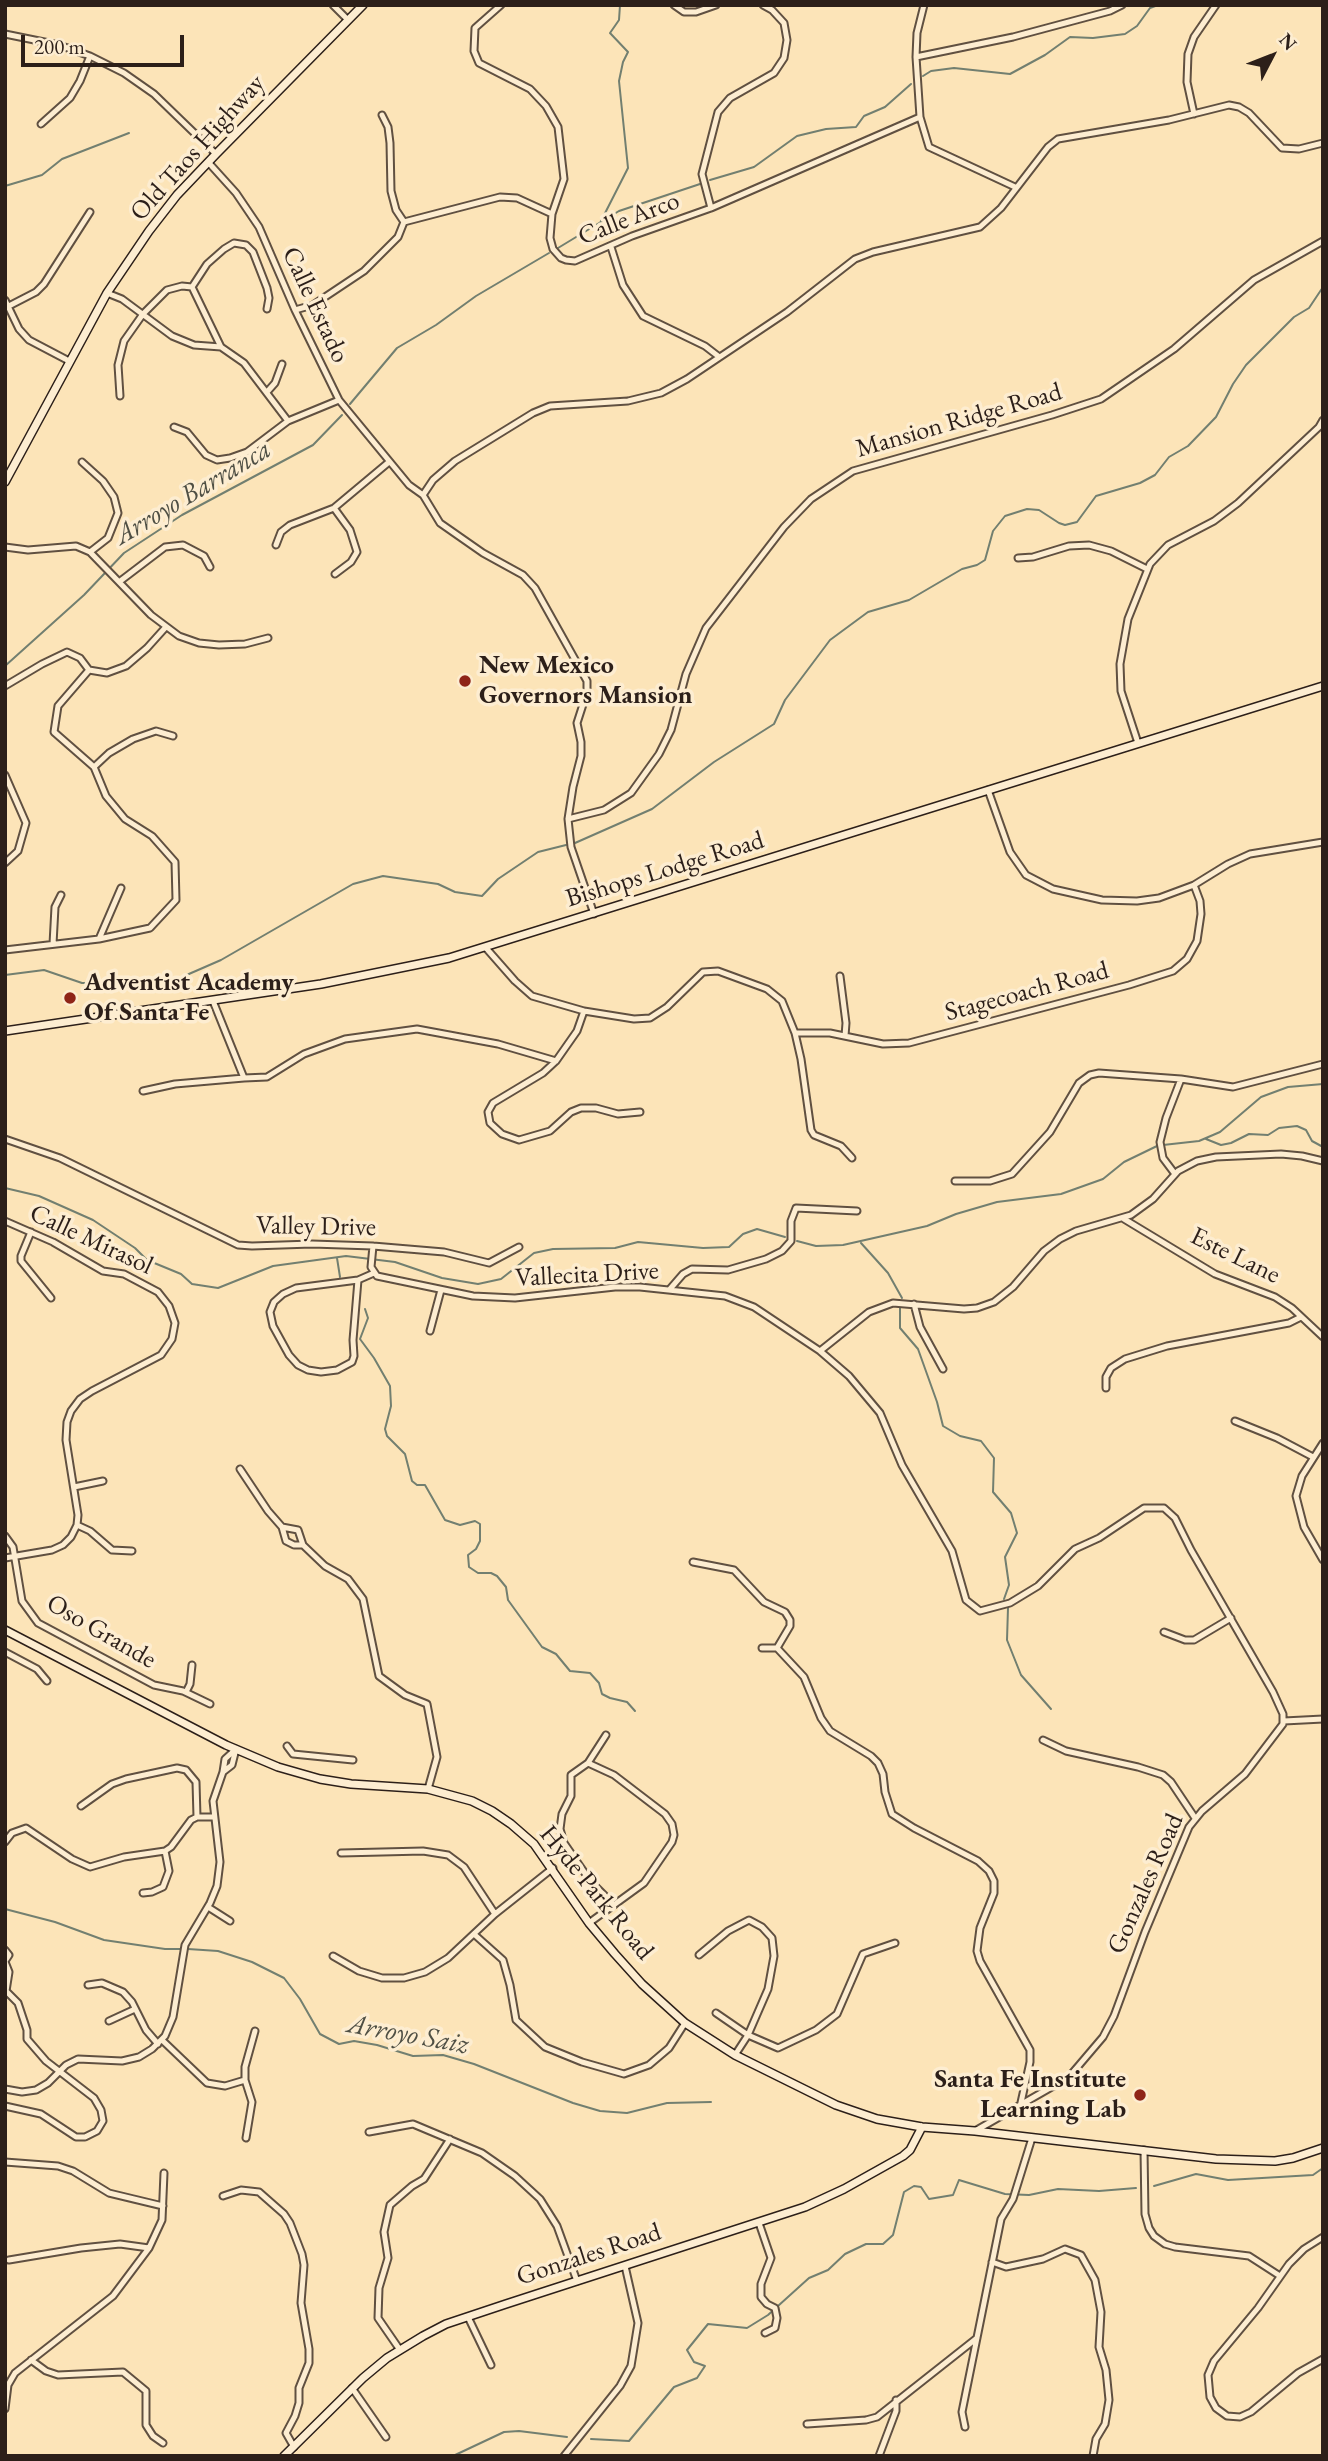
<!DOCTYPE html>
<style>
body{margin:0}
#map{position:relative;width:1328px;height:2461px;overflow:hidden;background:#fce4b8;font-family:"EB Garamond",serif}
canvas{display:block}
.frame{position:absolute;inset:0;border:7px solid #2c1f19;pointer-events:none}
.north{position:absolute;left:1237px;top:21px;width:70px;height:70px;-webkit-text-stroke:5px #fdedd1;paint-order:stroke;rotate:48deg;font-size:19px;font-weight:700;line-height:28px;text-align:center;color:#2c1f19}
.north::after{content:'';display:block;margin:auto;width:24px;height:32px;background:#2c1f19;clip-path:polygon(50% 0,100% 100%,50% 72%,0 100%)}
.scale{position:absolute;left:21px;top:35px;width:163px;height:32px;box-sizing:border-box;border:4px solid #2c1f19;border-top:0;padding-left:9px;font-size:21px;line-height:24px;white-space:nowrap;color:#2c1f19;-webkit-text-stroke:5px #fdedd1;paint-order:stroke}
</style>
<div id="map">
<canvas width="1328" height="2461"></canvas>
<div class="frame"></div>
<div class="north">N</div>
<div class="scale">200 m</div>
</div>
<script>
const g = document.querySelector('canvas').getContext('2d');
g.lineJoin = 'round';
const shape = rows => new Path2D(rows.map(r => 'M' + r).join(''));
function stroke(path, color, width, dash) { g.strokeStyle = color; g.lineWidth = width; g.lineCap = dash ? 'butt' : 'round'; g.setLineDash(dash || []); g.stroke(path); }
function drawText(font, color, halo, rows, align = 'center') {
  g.font = font + ' "EB Garamond",serif'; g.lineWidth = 7; g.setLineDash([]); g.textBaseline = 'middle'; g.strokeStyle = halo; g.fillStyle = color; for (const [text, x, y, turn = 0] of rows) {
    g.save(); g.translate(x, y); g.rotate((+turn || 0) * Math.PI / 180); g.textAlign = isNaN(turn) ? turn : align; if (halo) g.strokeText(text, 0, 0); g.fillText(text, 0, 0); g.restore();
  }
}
stroke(shape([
 [923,76,931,71,954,68,1010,74,1045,55,1070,37,1093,38,1125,34,1137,26,1150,8,1158,5],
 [710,180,754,167,797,136,826,129,856,127,864,116,885,107,911,84],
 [5,186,42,175,62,159,129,133],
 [600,223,628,168,619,81,623,62,628,52,610,33,619,20,620,5],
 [558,248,619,211,700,184],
 [350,404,397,348,436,325,476,296,549,253],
 [5,666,84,595,124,553,182,515,313,445,342,415],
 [575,843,652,809,714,762,774,724,785,700,830,640,868,612,909,600,962,569,977,565,985,560,993,531,1005,516,1027,509,1039,510,1059,523,1065,525,1077,522,1096,496,1140,483,1155,475,1169,457,1188,446,1216,417,1233,384,1246,365,1294,317,1309,308,1323,287],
 [5,975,44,970,82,983,165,982,182,977,221,960,353,884,383,876,438,884,455,892,482,896,498,879,538,852,566,845],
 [1206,1139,1221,1145,1231,1143,1249,1134,1268,1135,1279,1128,1297,1126,1306,1130,1312,1141,1323,1147],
 [1163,1145,1199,1141,1220,1132,1261,1097,1288,1087,1323,1084],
 [5,1188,39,1196,93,1220,135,1248,147,1260,181,1274,192,1284,218,1288,273,1266,346,1256,395,1262,442,1278,478,1284,501,1279,534,1253,553,1249,615,1248,638,1242,703,1248,729,1247,743,1234,757,1229,785,1237],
 [797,1241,816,1246,843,1245,927,1226,956,1214,997,1202,1061,1194,1103,1179,1124,1162,1157,1146],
 [861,1243,888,1273,902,1298],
 [337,1258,340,1277],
 [900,1306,900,1328,918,1349,937,1402,943,1426,960,1436,981,1441,994,1458,993,1492,1011,1513,1017,1533,1005,1557,1009,1585,1004,1599],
 [365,1309,368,1318,360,1339,374,1358,390,1386,391,1406,385,1429,387,1436,405,1454,412,1481,417,1485,425,1485,445,1520,460,1525,475,1521,480,1524,480,1541,476,1549,468,1555,469,1567,478,1573,491,1573,497,1576,506,1587,508,1600,542,1647,556,1654,570,1671,590,1673,599,1683,602,1694,610,1698,627,1702,635,1711],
 [1008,1608,1007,1640,1021,1675,1051,1709],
 [5,1909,55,1922,104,1940,165,1949,182,1949],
 [188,1949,218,1951,252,1962,284,1978,300,1999,320,2034,339,2044,354,2041,377,2045,413,2056,443,2055,474,2064,573,2103,600,2111,627,2113,667,2103,711,2102],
 [1154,2186,1196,2174,1228,2180,1313,2175,1323,2168],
 [591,2439,629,2441,674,2387,697,2378,705,2366,694,2362,687,2350,708,2324,747,2328,768,2315,809,2278,828,2270,845,2254,866,2244,883,2244,893,2235,904,2192,914,2186,921,2187,929,2199,953,2195,959,2180,1005,2194,1029,2195,1058,2189,1099,2191,1136,2188],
 [453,2456,504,2432,519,2431,567,2437]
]), '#727f70', 2);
const street = shape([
 [333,5,347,19],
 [501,5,475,28,474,51,479,63,530,89,546,106,558,127,564,179,552,214,550,238,553,249,561,258,566,260,575,261,632,236,711,208,920,117],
 [674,5,684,12,696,12,716,5],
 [924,5,917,33,916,57,920,117,929,147,1015,187],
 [5,34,59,45,90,56,124,73,154,94,216,154],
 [916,57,1013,37,1110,11,1122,5],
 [1194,114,1187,82,1188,54,1194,37,1216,5],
 [382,115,388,127,390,143,391,191,396,210,404,222],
 [41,124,70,98,80,81,90,56],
 [208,162,236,193,259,227,295,310,339,400,409,485,423,495],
 [711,208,702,174,718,112,730,98,774,73,784,58,787,40,784,23,772,10,763,5],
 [611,247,623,285,643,316,705,346,718,356],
 [107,293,122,299,172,336,194,345,221,347],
 [5,300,19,329,29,340,69,361],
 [5,308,36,292,44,284,90,212],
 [267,309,269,298,267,288,253,252,246,245,234,243,224,249,207,264,192,287,221,347,244,363,288,421],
 [295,310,313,305,364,271,398,237,404,222,500,197,517,198,552,214],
 [267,392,275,383,282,364],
 [120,396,118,365,124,341,143,314,167,290,182,286,192,287],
 [174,427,187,432,206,455,217,460,230,458,247,452,288,421,339,400],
 [82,462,103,481,114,497,118,513,108,538,90,552],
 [334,508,350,530,357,552,351,562,335,574],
 [276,545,281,532,290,525,334,508,389,462],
 [5,547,28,550,76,546,90,552,151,615,179,636,199,643,219,645,245,644,268,638],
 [1018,558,1033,557,1069,546,1089,545,1111,551,1147,569],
 [119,582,165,547,183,545,204,556,210,567],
 [89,670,107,673,126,666,147,648,165,628],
 [5,686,42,664,67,652,80,658,89,670],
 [1138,743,1121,691,1120,664,1128,619,1150,564,1168,545,1214,521,1238,503,1319,427,1323,420],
 [94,767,109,753,133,739,156,731,173,736],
 [5,775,26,823,18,851,5,863],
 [988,790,1010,852,1026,875,1053,889,1102,900,1137,901,1159,898,1194,885,1228,864,1250,854,1323,842],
 [568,819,604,810,631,793,659,754,671,730,686,674,706,628,784,527,811,499,853,471,1052,415,1101,399,1174,349,1254,280,1323,241],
 [594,914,571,847,568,819,573,787,581,756,581,742,577,723,587,692,587,681,535,588,523,575,483,553,440,523,423,495,433,480,455,461,533,413,550,406,628,401,661,393,687,379,787,312,855,259,873,252,980,227,1001,208,1048,147,1058,139,1169,120,1229,105,1239,107,1249,113,1282,148,1299,149,1323,143],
 [99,939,121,888],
 [53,944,55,907,61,895],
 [486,948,515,981,532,996,584,1011,634,1019,650,1018,667,1007,703,972,718,971,767,989,782,1001,795,1033,830,1033,883,1044,909,1043,1129,985,1173,971,1187,959,1197,941,1201,914,1200,901,1194,885],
 [5,950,99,939,150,928,176,900,175,862,152,836,125,819,106,796,94,767,54,732,58,706,89,670],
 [840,976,846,1023,845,1036],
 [213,1001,244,1078,267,1077,304,1054,345,1039,417,1029,498,1044,556,1061],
 [584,1011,577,1031,556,1061,543,1073,493,1103,488,1112,490,1123,502,1134,519,1140,550,1131,571,1112,581,1108,596,1108,618,1114,640,1112],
 [795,1033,801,1059,811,1130,814,1135,841,1146,852,1158],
 [143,1091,175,1084,244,1078],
 [5,1139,60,1158,238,1245,252,1246,312,1244,373,1246,444,1252,489,1263,519,1247],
 [1175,1174,1163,1158,1160,1142,1166,1118,1181,1079],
 [955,1181,990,1181,1012,1174,1050,1132,1079,1083,1090,1075,1099,1073,1181,1079,1233,1087,1323,1064],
 [1124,1219,1215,1274,1275,1297,1292,1308,1323,1337],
 [5,1221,53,1242,103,1271,124,1274,158,1292,169,1306,175,1323,172,1339,161,1355,92,1391,80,1399,71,1411,67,1422,66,1440,78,1515,77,1525,71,1537,63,1545,52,1550,5,1558],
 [31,1232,21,1256,21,1261,51,1298],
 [373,1246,371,1267,377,1276,473,1296,515,1298,615,1287,640,1287,725,1296,754,1307,820,1351,849,1376,880,1413,902,1465,952,1551,966,1600,980,1611,1010,1603,1038,1586,1075,1549,1099,1538,1144,1508,1164,1508,1175,1518,1191,1550,1273,1692,1283,1714,1283,1724,1245,1774,1202,1811,1189,1827,1145,1932,1114,2016,1103,2037,1069,2077,975,2131],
 [358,1280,353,1340,354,1356,352,1362,337,1370,321,1372,308,1370,298,1365,289,1355,273,1326,270,1312,274,1302,283,1294,296,1288,358,1280,374,1273],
 [670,1289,683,1274,692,1269,728,1270,766,1259,782,1251,791,1241,791,1221,796,1208,857,1211],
 [914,1304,920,1327,943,1369],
 [430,1331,441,1290],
 [820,1351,869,1312,893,1303,964,1309,977,1308,994,1302,1013,1287,1044,1251,1060,1239,1076,1231,1131,1215,1153,1199,1178,1171,1197,1161,1216,1157,1281,1154,1302,1156,1323,1161],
 [1106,1388,1106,1377,1111,1368,1125,1359,1167,1346,1289,1323,1301,1317],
 [1235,1421,1277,1438,1313,1457],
 [1323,1443,1302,1476,1296,1496,1304,1527,1323,1560],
 [240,1469,268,1511,282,1527,286,1541,294,1545,303,1545],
 [74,1487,103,1481],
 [77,1525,90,1531,112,1550,132,1551],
 [282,1527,298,1530,303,1545,325,1566,348,1579,363,1599,379,1676,405,1695,427,1704,437,1757,428,1789],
 [5,1536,13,1547,22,1601,38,1623,154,1685,183,1691,210,1704],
 [693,1562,734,1570,764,1602,785,1612,790,1620,790,1626,777,1648,804,1677,821,1718,830,1731,871,1756,878,1763,883,1774,885,1792,892,1814,914,1828,978,1861,989,1871,994,1881,994,1893,980,1928,977,1951,980,1961,1030,2050,1030,2062,1020,2107],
 [1164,1632,1185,1640,1194,1640,1231,1618],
 [762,1648,777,1648],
 [5,1652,37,1669,47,1681],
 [186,1692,190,1684,192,1665],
 [1284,1721,1323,1719],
 [606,1735,588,1763,571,1775,571,1796,562,1814,560,1829,564,1843,591,1882,614,1905],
 [1043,1740,1066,1751,1138,1767,1163,1775,1171,1782,1195,1818],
 [287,1746,293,1754,353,1760],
 [588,1763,614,1775,665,1814,672,1824,674,1835,672,1842,644,1883,589,1923],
 [223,1772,232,1765,236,1749],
 [81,1806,112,1784,126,1779,177,1768,186,1770,196,1782,197,1817],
 [5,1842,12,1833,26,1828,72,1859,90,1867,124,1857,165,1851,171,1847,191,1820,197,1817,214,1817],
 [341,1853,423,1851,448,1855,464,1867,495,1914],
 [143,1893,152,1892,163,1887,169,1871,165,1851],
 [208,1907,230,1921],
 [475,1935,503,1960,510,1985,516,2020,545,2047,582,2062,624,2074,649,2065,669,2048,685,2023],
 [5,1950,9,1955,5,1961],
 [699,1955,728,1931,749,1920,762,1927,772,1938,774,1956,768,1989,748,2035,735,2055],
 [333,1956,359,1971,382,1978,404,1978,425,1972,448,1958,495,1914,553,1868],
 [5,1962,9,1972,6,1991,18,2003,27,2030,27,2039,46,2061,94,2098,101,2110,103,2121,97,2131,85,2137,76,2137,41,2114,5,2106],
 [88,1985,102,1983,123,1992,132,2002,146,2030,158,2044],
 [716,2013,748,2035,778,2048,816,2030,837,2014,863,1954,895,1943],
 [109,2021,135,2009],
 [162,2040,207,2083,225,2086,245,2080],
 [5,2089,22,2092,36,2090,48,2083,66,2065,78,2059,122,2061,139,2057,152,2049,165,2036,173,2017,185,1945,210,1903,217,1886,220,1862,213,1801,223,1772,225,1759,236,1749],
 [369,2132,413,2124,482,2153,515,2176,540,2199,557,2226,577,2281],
 [246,2138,252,2102,245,2080,245,2067,255,2031],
 [1144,2150,1145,2214,1149,2228,1154,2236,1165,2244,1175,2247,1249,2256,1280,2276],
 [5,2162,58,2166,73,2171,109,2193,163,2206],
 [223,2196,241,2190,259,2192,284,2214,290,2223,302,2254,304,2265,301,2303,309,2349,309,2363,299,2388,299,2403,295,2416,286,2433,294,2447],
 [759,2223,771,2258,761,2284,761,2297,767,2304,775,2308,777,2318,775,2328,765,2333],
 [1323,2237,1304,2249,1289,2264,1258,2308,1214,2361,1208,2375,1210,2397,1216,2408,1227,2416,1240,2417,1251,2412,1298,2373,1323,2359],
 [9,2260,81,2248,120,2244,149,2248],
 [992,2262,1006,2267,1043,2259,1065,2249,1081,2255,1095,2280,1101,2312,1099,2347,1106,2370,1109,2400,1105,2424,1096,2439,1093,2456],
 [468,2317,491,2365],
 [400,2350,378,2318,379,2288,388,2258,384,2232,390,2205,412,2186,424,2179,450,2139],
 [31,2360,46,2371,58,2375,123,2372,146,2391,146,2425,153,2436,163,2443],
 [352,2388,386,2437],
 [5,2409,8,2385,15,2373,113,2296,149,2248,162,2220,164,2173],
 [807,2424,866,2420,877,2417,977,2338],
 [965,2427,962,2412,1001,2219,1013,2199,1032,2138],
 [564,2456,620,2386,631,2366,638,2323,625,2266],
 [879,2456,896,2411,896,2400]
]);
const secondary = shape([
 [5,482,107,293,149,231,177,195,216,154,363,5],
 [5,1031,321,984,449,958,1323,686],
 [5,1630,226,1745,278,1767,320,1779,351,1784,428,1789,472,1801,492,1811,511,1824,534,1844,589,1923,615,1954,642,1984,685,2023,735,2055,836,2105,877,2119,922,2127,975,2131,1216,2159,1275,2161,1293,2158,1323,2148],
 [284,2456,363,2378,387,2358,423,2336,446,2324,506,2304,805,2207,844,2189,903,2156,910,2150,922,2127]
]);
stroke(street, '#605041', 9);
stroke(secondary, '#2c1f19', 10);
stroke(street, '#fdedd1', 5);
stroke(secondary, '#fdedd1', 7);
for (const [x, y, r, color] of [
 [465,681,7,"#8f2418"],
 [70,998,7,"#8f2418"],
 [1140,2095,7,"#8f2418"]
]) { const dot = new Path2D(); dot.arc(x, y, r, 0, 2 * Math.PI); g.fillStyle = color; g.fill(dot); stroke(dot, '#fdedd1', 2.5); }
drawText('26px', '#2c1f19', '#fdedd1', [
 ["Old Taos Highway",198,148,-48],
 ["Calle Arco",629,219,-21],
 ["Calle Estado",315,305,65],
 ["Mansion Ridge Road",959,421,-16],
 ["Bishops Lodge Road",665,870,-17],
 ["Stagecoach Road",1027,992,-15],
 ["Valley Drive",316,1227,1],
 ["Calle Mirasol",91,1240,25],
 ["Este Lane",1235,1256,26],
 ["Vallecita Drive",587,1275,-3],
 ["Oso Grande",101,1632,30],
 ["Gonzales Road",1146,1884,-66],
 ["Hyde Park Road",596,1893,51],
 ["Gonzales Road",589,2255,-18]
]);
drawText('bold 26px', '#2c1f19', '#fdedd1', [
 ["New Mexico",479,666],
 ["Governors Mansion",479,696],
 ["Adventist Academy",84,983],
 ["Of Santa Fe",84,1013],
 ["Santa Fe Institute",1126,2080,"right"],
 ["Learning Lab",1126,2110,"right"]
], 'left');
drawText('italic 28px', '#4f4f44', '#fdedd1', [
 ["Arroyo Barranca",193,493,-31],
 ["Arroyo Saiz",408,2035,10]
]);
</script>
